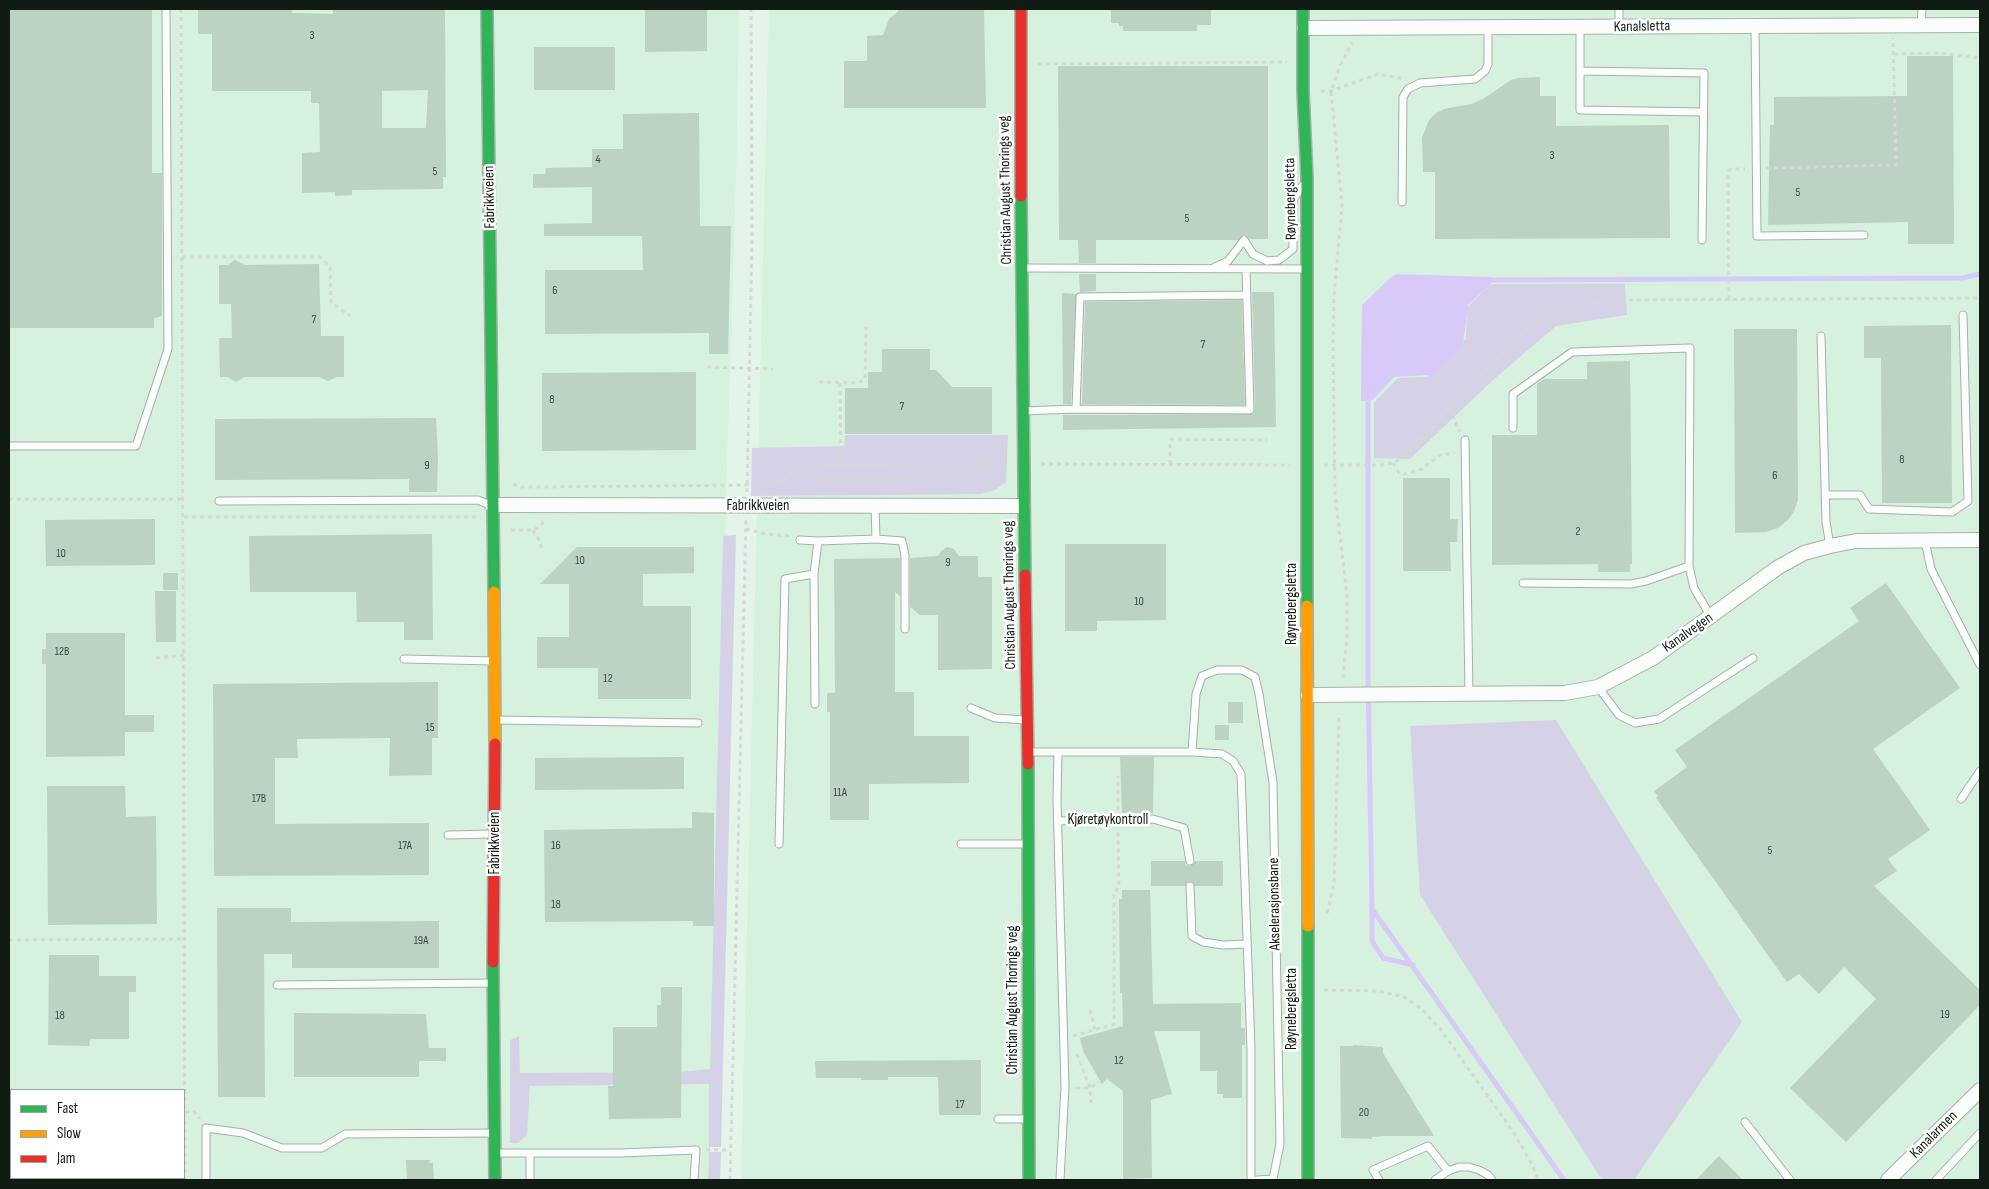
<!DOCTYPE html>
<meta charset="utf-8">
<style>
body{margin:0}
#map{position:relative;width:1989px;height:1189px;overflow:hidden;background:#e3f4e8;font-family:"Sofia Sans Condensed",sans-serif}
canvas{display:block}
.frame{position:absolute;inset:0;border:10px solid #101b13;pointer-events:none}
.legend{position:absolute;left:10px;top:1089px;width:175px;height:90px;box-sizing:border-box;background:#fff;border:1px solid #9fa4a1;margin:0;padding:6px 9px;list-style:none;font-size:15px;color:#101b13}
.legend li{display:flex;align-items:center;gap:10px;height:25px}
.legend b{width:25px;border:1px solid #9fa4a1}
</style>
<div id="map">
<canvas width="1989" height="1189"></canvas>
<div class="frame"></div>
<ul class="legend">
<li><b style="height:6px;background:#30b455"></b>Fast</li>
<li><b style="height:6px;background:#ff9f0a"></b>Slow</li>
<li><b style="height:6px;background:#e5322d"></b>Jam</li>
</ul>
</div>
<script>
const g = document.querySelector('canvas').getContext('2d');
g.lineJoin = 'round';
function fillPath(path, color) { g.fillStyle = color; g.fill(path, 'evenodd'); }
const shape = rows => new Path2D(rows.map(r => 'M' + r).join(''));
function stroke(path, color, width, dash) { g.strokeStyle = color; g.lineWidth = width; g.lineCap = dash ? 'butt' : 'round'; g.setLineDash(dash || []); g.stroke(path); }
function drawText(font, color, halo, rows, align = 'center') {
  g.font = font + ' "Sofia Sans Condensed",sans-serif'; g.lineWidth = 5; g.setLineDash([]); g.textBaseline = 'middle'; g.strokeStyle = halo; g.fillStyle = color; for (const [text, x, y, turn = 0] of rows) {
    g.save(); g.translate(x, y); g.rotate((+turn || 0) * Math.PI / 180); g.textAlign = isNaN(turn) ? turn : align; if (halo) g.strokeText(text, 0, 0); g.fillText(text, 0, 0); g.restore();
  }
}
fillPath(shape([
 [9,9,739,9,736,178,719,721,708,1180,9,1180],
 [11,1090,184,1090,184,1178,11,1178],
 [769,9,1980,9,1980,1180,741,1180],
 [1397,274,1492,277,1491,284,1468,305,1462,345,1432,375,1393,377,1373,400,1362,306,1391,277]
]), '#d6f2de');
fillPath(shape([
 [1491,284,1625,284,1627,315,1556,326,1493,380,1410,459,1374,458,1374,402,1398,378,1427,377,1466,339,1467,307],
 [845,435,1008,435,1006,482,995,490,981,494,751,496,752,448,844,446],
 [736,535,721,1147,709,1147,709,1084,530,1086,527,1135,518,1143,510,1143,510,1040,519,1036,520,1073,681,1072,710,1069,723,536],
 [1556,720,1742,1022,1634,1180,1602,1180,1420,895,1410,726],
 [709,1152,721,1152,720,1180,708,1180]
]), '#d5d2e8');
fillPath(shape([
 [1397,274,1492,277,1491,284,1468,305,1463,345,1432,375,1394,377,1373,400,1361,401,1362,305,1391,277]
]), '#d7caf8');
stroke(shape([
 [1492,280,1962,278,1980,274],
 [1368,401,1368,677,1372,909,1564,1180],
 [1372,909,1372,941,1383,958,1413,965]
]), '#d7caf8', 5);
fillPath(shape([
 [9,9,152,9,152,173,162,173,162,316,154,318,154,328,9,328],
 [198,9,292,9,292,13,333,14,333,9,445,9,446,177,443,177,443,189,352,190,352,195,335,196,335,192,302,193,302,153,320,152,319,103,311,103,311,91,212,91,212,34,198,34],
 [428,90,426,128,382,128,382,91],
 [645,9,707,9,707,51,645,52],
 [901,9,984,9,986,108,844,108,844,61,867,61,867,36,883,35,889,19],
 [1111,9,1208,9,1211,10,1211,25,1197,25,1197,31,1123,31,1123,26,1119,26,1119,23,1111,23],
 [534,47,615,47,615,90,534,90],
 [1907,56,1953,56,1954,244,1908,244,1908,222,1768,225,1770,125,1774,125,1774,97,1907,96],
 [1058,66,1268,66,1268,239,1250,239,1244,235,1238,240,1096,240,1096,263,1079,263,1078,240,1059,240],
 [1540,77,1540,96,1556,96,1556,126,1669,125,1670,238,1435,239,1435,172,1423,172,1422,138,1429,120,1436,113,1444,109,1471,104,1483,99,1511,80,1519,78],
 [699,113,700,226,731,226,728,354,709,354,709,333,545,334,545,270,643,270,642,236,544,236,544,224,592,223,592,187,533,188,533,174,545,174,546,168,592,167,592,149,623,149,623,114],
 [235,260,245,265,319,264,321,336,344,336,344,377,337,377,328,381,319,377,245,377,236,382,227,377,220,377,219,338,232,338,231,304,219,304,219,265,228,265],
 [1079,274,1096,274,1096,291,1080,292],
 [1252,292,1274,292,1276,427,1063,430,1063,415,1253,414,1255,410],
 [1062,293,1076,294,1071,404,1063,404],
 [1242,300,1245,405,1082,404,1085,302],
 [1951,325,1952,503,1882,503,1881,358,1864,358,1864,326],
 [1734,329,1797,329,1798,500,1794,511,1788,520,1778,528,1766,532,1735,533],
 [882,349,930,349,930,370,936,370,952,387,992,387,992,434,845,434,845,388,868,388,868,372,882,372],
 [1630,361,1632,564,1630,564,1630,572,1598,572,1598,564,1492,565,1492,435,1537,435,1537,384,1544,379,1587,379,1587,362],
 [696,372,696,450,542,451,542,373],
 [436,418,438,458,437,492,409,492,409,479,215,480,215,419],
 [1403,478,1450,478,1450,519,1458,519,1457,542,1450,542,1451,571,1403,571],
 [155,519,155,565,46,566,45,520],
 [432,534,433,640,404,640,404,622,357,622,356,592,250,592,249,536],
 [1065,544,1166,544,1166,620,1097,621,1097,631,1065,631],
 [577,547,694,547,694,573,643,574,643,606,691,606,691,699,598,699,598,668,537,668,537,637,569,637,569,584,540,584],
 [947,547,954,549,959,556,978,556,978,577,992,577,992,669,938,670,938,615,920,615,910,607,910,558,938,556,941,551],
 [900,558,900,596,895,592,895,692,914,692,914,736,969,736,969,783,869,784,869,820,830,820,830,712,827,712,827,693,835,693,834,559],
 [163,573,178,573,178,590,163,590],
 [1886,583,1960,688,1873,749,1930,830,1888,859,1897,871,1874,886,1980,990,1980,1005,1846,1142,1790,1088,1876,999,1844,967,1819,994,1799,974,1787,982,1656,798,1658,796,1654,791,1687,767,1675,750,1859,621,1850,608],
 [155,591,176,591,176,642,156,642],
 [46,633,125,633,125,715,154,715,154,732,125,732,125,756,46,757,46,664,42,664,42,649,46,649],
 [438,682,438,738,432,738,432,775,389,776,390,738,297,739,298,758,275,758,275,824,429,823,429,875,214,876,213,684],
 [1228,702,1243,702,1243,723,1228,723],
 [1215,725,1229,725,1229,740,1215,740],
 [676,757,684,757,684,789,535,790,535,758],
 [1120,757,1154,757,1153,813,1122,813],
 [47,786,125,786,126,817,156,816,157,924,48,925],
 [692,812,714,813,714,926,693,926,693,921,545,922,544,830,692,828],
 [1151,861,1185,861,1186,865,1190,866,1195,861,1223,861,1223,886,1195,886,1190,881,1187,882,1185,886,1151,886],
 [1122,890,1150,890,1153,1004,1241,1003,1241,1028,1245,1028,1245,1045,1242,1045,1242,1098,1223,1098,1223,1094,1217,1094,1217,1071,1200,1071,1200,1031,1154,1031,1172,1094,1151,1100,1152,1178,1123,1179,1123,1091,1107,1079,1102,1084,1083,1051,1080,1038,1123,1026,1122,993,1120,993,1119,899,1122,899],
 [217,908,291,908,291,922,439,921,439,968,292,968,292,954,264,954,265,1097,218,1097],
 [49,955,99,955,99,976,136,976,136,992,129,992,129,1039,90,1039,89,1046,48,1045],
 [661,987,682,987,681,1118,609,1119,608,1086,613,1086,613,1027,657,1027,657,1005,661,1005],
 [294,1013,426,1014,429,1048,446,1048,446,1061,419,1061,419,1077,294,1077],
 [1353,1045,1383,1047,1383,1053,1434,1136,1384,1136,1372,1137,1372,1139,1341,1138,1340,1046,1353,1046],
 [981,1060,981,1115,939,1115,938,1077,888,1077,888,1080,861,1080,861,1078,816,1078,815,1061],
 [1719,1156,1743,1180,1696,1180],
 [406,1160,430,1160,429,1163,433,1163,434,1180,407,1180]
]), '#bcd2c3');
const lane = shape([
 [1619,9,1619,27],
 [1921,25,1922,9],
 [1755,26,1757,236,1864,235],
 [1580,28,1580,110,1703,112],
 [1581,71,1704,73,1702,240],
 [1402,202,1403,97,1408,89,1420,83,1475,79,1485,71,1488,64,1488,28],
 [1215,267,1228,261,1244,240,1253,254,1267,261,1279,260,1293,249,1293,200,1302,186],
 [1025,268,1307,269],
 [1821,336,1826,522,1830,546],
 [1076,409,1080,297,1247,295],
 [1023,411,1076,409,1250,410,1246,269],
 [1513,428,1513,394,1572,352,1690,348,1689,566,1694,588,1711,617],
 [1465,440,1469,694],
 [9,446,136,446,168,349,166,9],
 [1825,495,1860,495,1869,509,1952,512,1968,501,1963,315],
 [219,501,478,500,490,505],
 [875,506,876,539,902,541,905,555,905,629],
 [800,540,818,541],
 [1925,541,1931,569,1980,665],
 [814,574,815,704],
 [1523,583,1631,584,1646,581,1689,566],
 [404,659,494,661],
 [1598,687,1619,715,1635,723,1659,719,1753,658],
 [971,708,995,718,1026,720],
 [498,720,698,723],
 [1030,752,1192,752,1222,754,1233,761,1241,774,1251,1048,1251,1180],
 [1058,752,1057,800,1065,1087,1060,1180],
 [1192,752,1196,694,1202,676,1217,670,1242,670,1255,677,1259,694,1273,782,1280,1144,1273,1179,1257,1180],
 [1961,799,1980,771],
 [1058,821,1153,819,1184,828,1190,861],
 [448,835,492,834],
 [779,844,785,579,814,574,818,541,876,539],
 [961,844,1025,844],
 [1190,886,1192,936,1203,942,1223,945,1247,944],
 [277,985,493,983],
 [9,1093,11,1093],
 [998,1119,1028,1119],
 [1745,1122,1790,1180],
 [497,1153,621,1153,696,1150,694,1180],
 [206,1180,206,1128,243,1133,282,1148,322,1148,345,1134,494,1133],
 [530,1180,530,1153],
 [1379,1180,1373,1170,1428,1146,1448,1171],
 [1435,1180,1448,1171,1459,1167,1469,1167,1479,1170,1488,1175,1492,1180],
 [1936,1180,1980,1133]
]);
const street = shape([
 [1304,28,1980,25],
 [492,505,1023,506],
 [1308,695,1565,693,1598,687,1653,658,1777,568,1804,553,1830,546,1856,541,1980,540],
 [1888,1180,1980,1090]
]);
const fast = shape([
 [487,9,494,592],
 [1303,9,1303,91,1307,178,1307,606],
 [1021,196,1025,575],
 [1028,764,1029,1180],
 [1308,926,1308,1180],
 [493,962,495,1180]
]);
const slow = shape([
 [494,592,495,744],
 [1307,606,1308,926]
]);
const jam = shape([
 [1021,196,1021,9],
 [1025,575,1028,764],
 [493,962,495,744]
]);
stroke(lane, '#a4b1a8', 9);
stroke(street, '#a4b1a8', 16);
stroke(fast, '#a4b1a8', 14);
stroke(slow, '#a4b1a8', 14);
stroke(jam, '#a4b1a8', 14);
stroke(shape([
 [181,9,185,1180],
 [1894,54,1940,53,1980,58],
 [1038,64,1287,62],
 [1321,91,1331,91,1378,74,1404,79],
 [1766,168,1896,165,1893,38],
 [182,257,320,257,330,267,331,302,350,316],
 [1729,299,1728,171,1731,169,1745,169],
 [707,367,773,369],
 [819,382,858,383,865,379,866,327],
 [840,383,841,464],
 [1452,407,1454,420,1460,432],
 [1393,463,1399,473,1404,474,1422,469,1440,455,1455,453],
 [1041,464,1290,465],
 [1170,464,1170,441,1171,439,1267,440],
 [1324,465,1381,465,1393,463,1403,457,1516,338,1546,315,1575,305,1628,300,1980,298],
 [513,484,521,487,546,487,747,485,775,482,813,467,826,465,1005,464],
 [747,492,752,238,751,9],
 [9,499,184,499],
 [184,517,476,517],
 [746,529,765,534,790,536],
 [511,530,533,530,541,526,545,519],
 [533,530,539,540,542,550],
 [156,658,184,655],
 [1343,678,1347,636,1347,596,1335,493,1333,343,1334,296,1342,206,1331,91,1340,66,1352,42],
 [1118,810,1118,776],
 [1327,913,1334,884,1339,713],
 [9,940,184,939],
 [1324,990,1378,991,1404,997,1422,1009,1441,1030,1514,1133,1533,1166,1538,1180],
 [1090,1010,1095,1030],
 [1073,1036,1114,1024,1114,893,1119,887,1118,831],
 [1077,1054,1090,1088,1091,1103],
 [1076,1088,1090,1088,1099,1082],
 [185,1112,194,1112,200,1119],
 [706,1150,730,1150],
 [1114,1179,1114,1180],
 [730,1180,746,519]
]), '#d4d9d5', 3, [4, 4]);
stroke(lane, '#fbfdfc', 7);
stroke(street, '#fbfdfc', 14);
stroke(fast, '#30b455', 11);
stroke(slow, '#ff9f0a', 11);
stroke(jam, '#e5322d', 11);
drawText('12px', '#3b493f', null, [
 ["3",312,36],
 ["3",1552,156],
 ["4",598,160],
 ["5",435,172],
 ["5",1798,193],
 ["5",1187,219],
 ["6",555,291],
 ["7",314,320],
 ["7",1203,345],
 ["8",552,400],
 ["7",902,407],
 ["8",1902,460],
 ["9",427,466],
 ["6",1775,476],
 ["2",1578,532],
 ["10",61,554],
 ["10",580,561],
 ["9",948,563],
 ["10",1139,602],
 ["12B",62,652],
 ["12",608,679],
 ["15",430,728],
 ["11A",840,793],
 ["17B",259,799],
 ["17A",405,846],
 ["16",556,846],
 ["5",1770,851],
 ["18",556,905],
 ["19A",421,941],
 ["19",1945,1015],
 ["18",60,1016],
 ["12",1119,1061],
 ["17",960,1105],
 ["20",1364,1113]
]);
drawText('15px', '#101b13', '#fff', [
 ["Kanalsletta",1642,27,-1],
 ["Christian August Thorings veg",1006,190,-91],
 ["Fabrikkveien",490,197,-91],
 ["Røynebergsletta",1291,199,-91],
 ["Fabrikkveien",758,506],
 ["Christian August Thorings veg",1010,595,-91],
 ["Røynebergsletta",1292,604,-90],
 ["Kanalvegen",1688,633,-35],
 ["Kjøretøykontroll",1108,820],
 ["Fabrikkveien",495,843,-90],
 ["Akselerasjonsbane",1275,904,-91],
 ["Christian August Thorings veg",1013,1000,-90],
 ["Røynebergsletta",1292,1009,-90],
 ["Kanalarmen",1934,1135,-45]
]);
</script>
